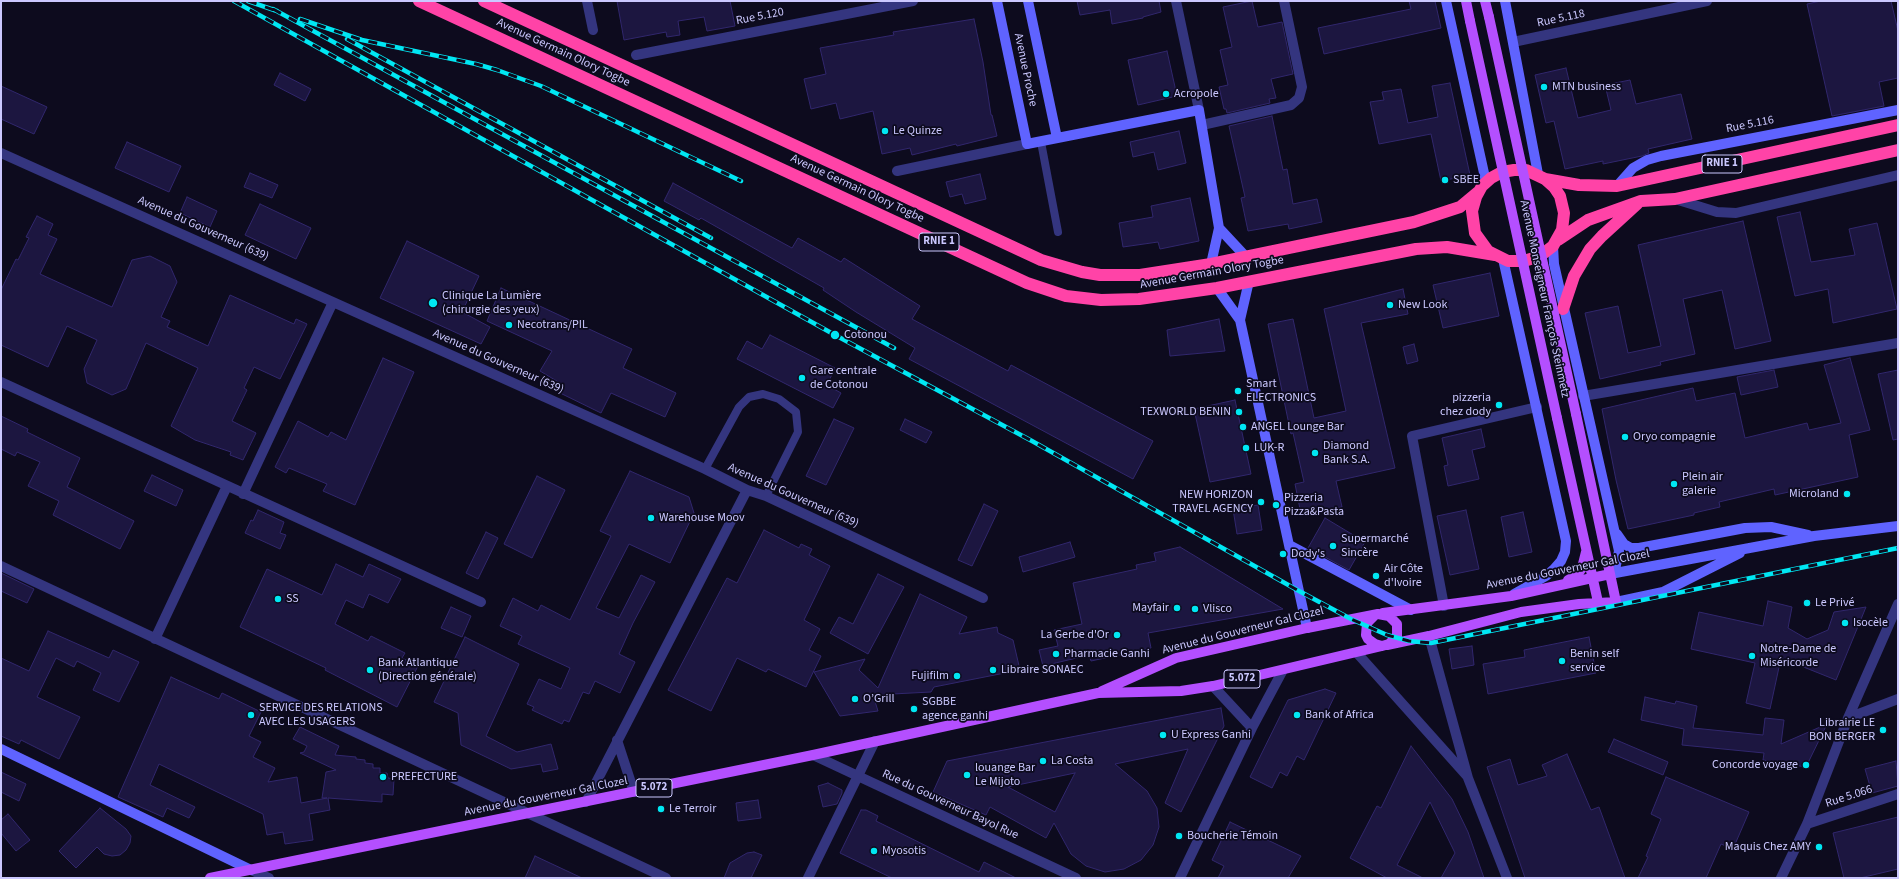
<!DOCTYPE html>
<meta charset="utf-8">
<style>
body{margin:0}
#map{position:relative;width:1899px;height:879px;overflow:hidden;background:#0d0b1e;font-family:"Source Sans 3",sans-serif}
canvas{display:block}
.frame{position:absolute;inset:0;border:2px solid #cbc8ff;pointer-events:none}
</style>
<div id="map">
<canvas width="1899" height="879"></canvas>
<div class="frame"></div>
</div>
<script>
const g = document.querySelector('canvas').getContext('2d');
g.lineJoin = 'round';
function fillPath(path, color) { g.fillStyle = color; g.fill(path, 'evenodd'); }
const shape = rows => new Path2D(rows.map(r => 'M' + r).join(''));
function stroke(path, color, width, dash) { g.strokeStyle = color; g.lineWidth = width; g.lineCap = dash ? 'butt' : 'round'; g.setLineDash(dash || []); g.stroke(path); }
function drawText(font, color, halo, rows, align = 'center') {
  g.font = font + ' "Source Sans 3",sans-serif'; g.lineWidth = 3.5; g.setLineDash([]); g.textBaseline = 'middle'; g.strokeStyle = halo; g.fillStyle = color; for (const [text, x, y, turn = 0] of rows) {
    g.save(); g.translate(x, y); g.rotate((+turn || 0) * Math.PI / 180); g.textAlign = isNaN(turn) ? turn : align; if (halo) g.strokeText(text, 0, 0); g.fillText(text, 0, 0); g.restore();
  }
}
const building = shape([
 [617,1,730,1,735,26,707,31,704,17,678,21,680,35,667,37,666,32,624,40,617,1],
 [1077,1,1159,1,1161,12,1143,17,1143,18,1112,24,1110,10,1080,15,1077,1],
 [1252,1,1258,27,1282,22,1293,74,1271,79,1276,98,1269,99,1270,103,1227,113,1226,109,1224,109,1219,87,1228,85,1220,50,1232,47,1223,7,1252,1],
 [1409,1,1435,1,1441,28,1324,54,1318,28,1411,9,1409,1],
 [1821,1,1891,1,1898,31,1898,78,1879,82,1884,106,1832,116,1807,4,1821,1],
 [974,19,983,62,991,115,992,115,997,136,957,146,956,144,912,155,910,148,882,154,873,111,840,119,836,103,811,109,804,79,826,74,820,48,894,35,893,32,974,19],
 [1167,51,1177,96,1138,105,1128,60,1167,51],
 [1566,68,1578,118,1611,110,1605,85,1630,80,1636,104,1681,94,1692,139,1648,149,1649,153,1642,156,1603,164,1603,161,1565,169,1554,121,1546,123,1535,75,1566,68],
 [280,73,311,89,305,101,274,85,280,73],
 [1450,83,1470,175,1441,181,1431,134,1379,144,1370,102,1384,100,1382,92,1401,89,1408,123,1438,117,1432,86,1450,83],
 [1,86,47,107,34,134,1,119,1,86],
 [1272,116,1283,170,1287,169,1293,204,1317,199,1322,222,1289,229,1288,224,1248,231,1241,198,1245,197,1229,126,1272,116],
 [1179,131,1186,163,1158,170,1154,152,1133,157,1130,142,1179,131],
 [127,142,181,166,169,192,115,168,127,142],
 [250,173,278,185,272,198,244,187,250,173],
 [980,174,986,199,965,204,962,194,950,197,946,182,980,174],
 [673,183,792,248,798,238,841,262,844,258,920,306,912,319,1008,371,1011,365,1153,441,1133,479,909,359,915,348,856,312,823,290,824,288,701,218,699,220,664,201,673,183],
 [187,197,217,211,210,227,180,213,187,197],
 [1190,198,1199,241,1160,249,1158,242,1123,247,1119,223,1153,217,1151,206,1190,198],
 [260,204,311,228,296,259,245,235,260,204],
 [1800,212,1811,262,1855,255,1849,229,1877,223,1897,309,1833,323,1828,289,1795,296,1777,217,1800,212],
 [37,216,53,224,48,235,57,239,40,274,112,307,132,260,150,256,170,266,177,282,161,317,170,321,167,327,208,346,230,295,294,324,296,319,307,324,280,379,254,367,244,388,247,390,232,421,256,433,243,460,230,455,231,452,195,440,171,426,198,368,146,343,126,389,112,395,87,383,84,369,97,340,67,326,48,367,1,345,1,290,16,259,18,260,29,238,26,237,37,216],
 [1743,221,1771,341,1735,349,1722,290,1683,299,1695,354,1660,362,1661,365,1600,379,1585,313,1618,306,1628,353,1661,346,1638,245,1743,221],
 [407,241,479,276,462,312,490,327,481,344,380,298,407,241],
 [1490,273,1499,316,1443,328,1433,285,1490,273],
 [501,288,632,349,623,368,676,393,665,417,611,393,601,413,556,391,560,383,540,371,552,351,487,321,501,288],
 [1403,289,1408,314,1361,323,1395,468,1336,481,1342,507,1301,514,1295,484,1304,482,1293,433,1291,434,1268,324,1293,319,1314,418,1346,411,1324,309,1403,289],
 [1219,319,1225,351,1170,356,1167,330,1219,319],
 [770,335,835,368,827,385,841,393,833,408,737,359,747,341,762,349,770,335],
 [1414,344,1418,361,1407,364,1403,347,1414,344],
 [383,358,414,372,355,505,323,491,327,484,289,468,286,473,275,467,298,421,328,437,331,432,346,440,383,358],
 [1850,358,1870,430,1849,435,1858,477,1775,495,1774,489,1719,502,1720,507,1694,513,1694,515,1628,529,1616,480,1602,409,1693,388,1696,401,1735,393,1745,438,1807,423,1809,430,1841,423,1824,365,1850,358],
 [1774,370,1778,387,1741,395,1737,377,1774,370],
 [1898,370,1898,439,1893,440,1878,374,1898,370],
 [1235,400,1251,474,1210,482,1194,409,1235,400],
 [1,416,28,429,27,432,80,458,67,487,134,521,120,549,53,515,59,501,28,486,40,462,17,452,15,456,1,449,1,416],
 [834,419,854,428,826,485,806,476,834,419],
 [905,419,932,432,926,443,900,430,905,419],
 [1481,429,1485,447,1472,450,1479,479,1448,486,1444,466,1448,465,1442,438,1481,429],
 [630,471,689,497,694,513,670,563,629,544,596,608,619,618,641,575,655,582,633,623,619,654,635,662,620,693,595,681,589,694,583,692,569,722,564,720,562,724,532,710,534,707,527,704,539,679,561,689,570,668,518,644,522,636,500,626,513,598,538,611,541,605,570,620,611,536,600,531,630,471],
 [152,475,183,490,176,506,144,491,152,475],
 [537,476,565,490,532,558,504,544,537,476],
 [984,504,998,511,972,566,958,560,984,504],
 [1258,505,1262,530,1237,534,1233,509,1258,505],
 [258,510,284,522,280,533,286,535,280,549,245,533,251,520,253,521,258,510],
 [1466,510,1479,569,1450,575,1437,516,1466,510],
 [1523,512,1532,552,1509,557,1501,517,1523,512],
 [1325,518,1365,542,1349,570,1308,548,1325,518],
 [764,530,799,548,801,544,812,549,809,555,830,566,804,620,820,629,809,650,821,656,806,687,768,669,766,672,737,658,711,711,668,690,727,578,737,583,764,530],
 [486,532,498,538,478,579,466,573,486,532],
 [1070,542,1075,557,1023,572,1019,557,1070,542],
 [1180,547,1283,609,1148,633,1151,648,1091,661,1089,655,1043,666,1039,650,1058,646,1054,630,1082,624,1073,583,1137,569,1136,565,1156,561,1154,553,1180,547],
 [336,564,363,577,369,564,401,579,388,603,369,594,363,608,346,600,335,624,368,641,371,636,405,653,402,658,418,666,397,707,325,670,326,668,240,627,267,569,322,595,336,564],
 [1,573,34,589,27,603,1,591,1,573],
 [878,574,904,587,868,654,830,633,839,617,853,624,878,574],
 [920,594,967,617,959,634,997,627,998,633,1013,640,1020,670,934,687,931,692,873,695,878,711,840,716,814,672,865,659,859,670,878,688,920,594],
 [1768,601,1792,607,1788,628,1807,639,1828,630,1834,612,1866,607,1836,680,1781,658,1770,709,1746,703,1755,663,1691,649,1699,612,1763,626,1768,601],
 [451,607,471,616,462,637,441,628,451,607],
 [48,631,109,658,113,650,139,662,119,702,93,690,101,673,77,661,74,667,56,658,37,697,80,717,59,759,21,740,19,744,1,736,1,658,29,671,48,631],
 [465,637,519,664,486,736,517,752,551,744,558,769,543,772,541,764,511,769,461,745,458,713,434,702,465,637],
 [1589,637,1596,673,1488,694,1483,664,1525,657,1524,650,1589,637],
 [1472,646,1474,665,1452,669,1449,649,1472,646],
 [171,677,219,699,222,693,261,712,249,736,261,742,253,757,275,768,268,782,297,777,301,803,327,798,322,798,326,772,336,770,300,753,304,752,307,746,293,739,300,727,339,746,335,755,356,757,356,759,365,760,365,763,373,764,373,768,380,768,380,773,387,773,388,778,394,779,393,795,382,794,382,802,328,798,330,810,309,814,313,840,285,844,283,832,267,835,263,814,159,764,150,785,195,807,189,818,167,808,163,817,118,797,171,677],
 [1325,689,1336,693,1304,760,1297,756,1287,776,1280,772,1272,788,1250,777,1288,700,1325,689],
 [1645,697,1675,704,1676,701,1697,706,1693,728,1763,735,1765,718,1784,720,1781,744,1827,724,1806,767,1763,760,1764,753,1682,745,1684,729,1641,720,1645,697],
 [1221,708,1224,726,1181,812,1165,803,1188,749,1115,764,1147,791,1157,808,1159,827,1153,845,1141,860,1124,869,1105,872,1086,866,1071,854,1054,823,1046,838,990,807,986,815,933,792,947,761,1221,708],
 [1075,773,1055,812,1008,787,1075,773],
 [1614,739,1668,762,1663,775,1608,752,1614,739],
 [1411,746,1452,799,1468,832,1484,878,1441,878,1455,853,1430,802,1397,865,1423,878,1387,878,1350,858,1377,806,1381,808,1411,746],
 [1567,754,1591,810,1599,807,1625,878,1525,878,1487,767,1510,759,1518,785,1547,776,1542,765,1567,754],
 [1896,761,1898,786,1872,793,1865,769,1896,761],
 [1,772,26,784,19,801,1,792,1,772],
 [1666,777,1749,812,1733,849,1721,844,1706,878,1638,878,1648,857,1646,856,1661,819,1651,814,1666,777],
 [828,783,842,790,842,793,837,804,823,807,818,786,828,783],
 [758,800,761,818,738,821,736,803,758,800],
 [100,808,126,829,131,836,130,843,126,850,120,855,112,856,104,854,97,847,76,868,59,851,100,808],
 [861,810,866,810,878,816,876,821,979,872,984,862,1016,878,892,878,840,853,861,810],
 [8,814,30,840,16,851,1,833,1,820,8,814],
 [1898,817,1898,869,1860,878,1844,878,1833,833,1898,817],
 [1230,822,1301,856,1288,878,1218,878,1224,866,1212,860,1230,822],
 [754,852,762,855,751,878,724,878,730,863,747,853,754,852],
 [535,856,582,878,525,878,535,856]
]);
fillPath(building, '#1c1640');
stroke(building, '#31276d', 1);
stroke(shape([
 [1041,142,1058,232],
 [705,469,739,407,749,397,763,394,779,399,796,412,798,432,766,496]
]), '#34357f', 8);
stroke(shape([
 [587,1,593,30],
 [1176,1,1199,110],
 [1513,42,1707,1],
 [636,55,913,1],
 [1202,125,1291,105,1299,98,1302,87,1284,1],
 [1,153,705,469,747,490,766,496,983,598],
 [897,171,1027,144],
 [1675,199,1717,212,1736,213,1898,175],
 [1,382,481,602],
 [1583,396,1898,343],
 [243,494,333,302],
 [1,566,666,878],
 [1444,606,1412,436,1537,407],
 [1429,636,1468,778,1507,878],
 [155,639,227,486],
 [1357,653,1467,776],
 [1213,686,1252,728],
 [1848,718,1898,699],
 [617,740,634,792],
 [813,755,1076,878],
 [586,802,747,490],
 [1807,824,1898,794],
 [251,870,269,878],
 [808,878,875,741],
 [1180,878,1252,728,1283,670],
 [1781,878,1807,824,1848,718,1898,604]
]), '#34357f', 10);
stroke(shape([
 [997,1,1027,144,1199,110,1219,228,1211,264],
 [1028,1,1057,138],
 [1446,1,1486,182],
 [1505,1,1538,174],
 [1617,186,1633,168,1647,160,1661,156,1898,110],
 [1219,228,1246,257],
 [1553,246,1554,264,1619,551,1616,565,1610,574],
 [1503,259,1566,541,1565,552,1561,561,1554,569,1546,576,1514,594],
 [1217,288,1240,320,1307,628],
 [1240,320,1249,281],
 [1617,534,1624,544,1631,548,1639,548,1745,528,1771,527,1808,535],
 [1289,545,1411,610],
 [1610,574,1814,536,1898,526],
 [1616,602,1663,592,1740,553],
 [1,749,251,870]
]), '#5f63ff', 10);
stroke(shape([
 [1466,1,1470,21],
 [1485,1,1489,17],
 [1557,418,1598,602],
 [1568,580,1577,575,1582,568,1586,552],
 [1383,613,1511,596,1610,574],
 [1387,645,1429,636,1521,612,1579,604,1616,602,1576,414],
 [1102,691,1176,658,1307,628,1378,614,1389,616,1397,624,1397,636,1389,644,1382,646,1375,644,1368,639,1366,635,1367,623,1375,615],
 [210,878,813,755,1098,693,1181,691,1213,686,1382,646]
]), '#b44fff', 10);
stroke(shape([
 [419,1,1027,283,1066,296,1101,300,1139,299,1217,288,1416,249,1447,247,1495,255],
 [484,1,1041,260,1082,272,1100,275,1140,275,1211,264,1414,222,1460,207,1478,192],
 [1545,179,1554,187,1560,196,1564,213,1562,230,1553,246,1540,256,1524,261,1508,261,1488,251,1475,233,1472,211,1476,197,1482,186,1491,178,1502,172,1514,170,1526,170,1545,179,1579,185,1617,186,1898,125],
 [1558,240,1588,220,1641,201,1675,199,1898,150],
 [1563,309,1574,276,1590,249,1602,236,1637,204]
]), '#ff43a7', 12);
const rail = shape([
 [234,1,835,335,1032,441,1299,591,1351,619,1387,635,1409,641,1431,643,1898,548],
 [248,1,277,11],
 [273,9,894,348],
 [300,19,362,40,476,64,497,70,541,86,741,181],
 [347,39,711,238]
]);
stroke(rail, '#00e7f3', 4.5);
stroke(rail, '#0d0b1e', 3, [9]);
stroke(shape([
 [1489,17,1576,414],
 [1470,21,1557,418]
]), '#b44fff', 10);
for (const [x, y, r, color] of [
 [1544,87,4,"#00e7f3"],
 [1166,94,4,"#00e7f3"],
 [885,131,4,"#00e7f3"],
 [1445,180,4,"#00e7f3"],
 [433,303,5,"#00e7f3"],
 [1390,305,4,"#00e7f3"],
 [509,325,4,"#00e7f3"],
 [835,335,5,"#00e7f3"],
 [802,378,4,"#00e7f3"],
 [1238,391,4,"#00e7f3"],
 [1499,405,4,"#00e7f3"],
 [1239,412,4,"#00e7f3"],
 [1243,427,4,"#00e7f3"],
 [1625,437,4,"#00e7f3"],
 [1246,448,4,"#00e7f3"],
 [1315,453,4,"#00e7f3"],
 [1674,484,4,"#00e7f3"],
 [1847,494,4,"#00e7f3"],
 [1261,502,4,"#00e7f3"],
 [1276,505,4,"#00e7f3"],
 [651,518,4,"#00e7f3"],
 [1333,546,4,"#00e7f3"],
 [1283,554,4,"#00e7f3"],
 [1376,576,4,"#00e7f3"],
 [278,599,4,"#00e7f3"],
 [1807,603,4,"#00e7f3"],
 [1177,608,4,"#00e7f3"],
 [1195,609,4,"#00e7f3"],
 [1845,623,4,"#00e7f3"],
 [1117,635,4,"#00e7f3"],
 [1056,654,4,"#00e7f3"],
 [1752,656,4,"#00e7f3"],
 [1562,661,4,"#00e7f3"],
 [370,670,4,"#00e7f3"],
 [993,670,4,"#00e7f3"],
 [957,676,4,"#00e7f3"],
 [855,699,4,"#00e7f3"],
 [914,709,4,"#00e7f3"],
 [251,715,4,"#00e7f3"],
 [1297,715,4,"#00e7f3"],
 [1883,730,4,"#00e7f3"],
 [1163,735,4,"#00e7f3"],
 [1043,761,4,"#00e7f3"],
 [1806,765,4,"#00e7f3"],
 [967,775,4,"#00e7f3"],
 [383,777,4,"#00e7f3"],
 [661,809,4,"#00e7f3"],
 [1179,836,4,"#00e7f3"],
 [1819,847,4,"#00e7f3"],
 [874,851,4,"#00e7f3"]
]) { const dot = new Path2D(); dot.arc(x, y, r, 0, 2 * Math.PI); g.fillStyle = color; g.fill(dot); stroke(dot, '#0d0b1e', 1.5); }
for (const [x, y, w] of [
 [1722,164,40],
 [939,242,40],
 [1242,679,36],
 [654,788,36]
]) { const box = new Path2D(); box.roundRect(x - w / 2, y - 9, w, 18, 3); g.fillStyle = '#0d0b1e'; g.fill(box); stroke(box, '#cbc8ff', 1); }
drawText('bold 11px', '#cbc8ff', null, [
 ["RNIE 1",1722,164],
 ["RNIE 1",939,242],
 ["5.072",1242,679],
 ["5.072",654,788]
]);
drawText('12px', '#cbc8ff', '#0d0b1e', [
 ["Rue 5.120",760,17,-11],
 ["Rue 5.118",1561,19,-12],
 ["Avenue Germain Olory Togbe",563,53,25],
 ["Avenue Proche",1025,70,78],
 ["Rue 5.116",1750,125,-11],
 ["Avenue Germain Olory Togbe",857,189,25],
 ["Avenue du Gouverneur (639)",203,229,24],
 ["Avenue Germain Olory Togbe",1212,273,-10],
 ["Avenue Monseigneur François Steinmetz",1544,299,78],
 ["Avenue du Gouverneur (639)",498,362,24],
 ["Avenue du Gouverneur (639)",793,496,24],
 ["Avenue du Gouverneur Gal Clozel",1568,570,-11],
 ["Avenue du Gouverneur Gal Clozel",1243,631,-14],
 ["Avenue du Gouverneur Gal Clozel",546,797,-11],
 ["Rue 5.066",1849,797,-18],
 ["Rue du Gouverneur Bayol Rue",950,805,25]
]);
drawText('12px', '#cbc8ff', '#0d0b1e', [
 ["MTN business",1552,87],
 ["Acropole",1174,94],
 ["Le Quinze",893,131],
 ["SBEE",1453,180],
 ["Clinique La Lumière",442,296],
 ["(chirurgie des yeux)",442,310],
 ["New Look",1398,305],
 ["Necotrans/PIL",517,325],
 ["Cotonou",844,335],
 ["Gare centrale",810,371],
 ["de Cotonou",810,385],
 ["Smart",1246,384],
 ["ELECTRONICS",1246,398],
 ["pizzeria",1491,398,"right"],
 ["chez dody",1491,412,"right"],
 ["TEXWORLD BENIN",1231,412,"right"],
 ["ANGEL Lounge Bar",1251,427],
 ["Oryo compagnie",1633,437],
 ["Diamond",1323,446],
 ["Bank S.A.",1323,460],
 ["LUK-R",1254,448],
 ["Plein air",1682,477],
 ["galerie",1682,491],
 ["Microland",1839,494,"right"],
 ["NEW HORIZON",1253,495,"right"],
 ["TRAVEL AGENCY",1253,509,"right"],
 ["Pizzeria",1284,498],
 ["Pizza&Pasta",1284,512],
 ["Warehouse Moov",659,518],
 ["Supermarché",1341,539],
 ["Sincère",1341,553],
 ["Dody's",1291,554],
 ["Air Côte",1384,569],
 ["d'Ivoire",1384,583],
 ["SS",286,599],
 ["Le Privé",1815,603],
 ["Mayfair",1169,608,"right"],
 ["Vlisco",1203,609],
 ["Isocèle",1853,623],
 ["La Gerbe d'Or",1109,635,"right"],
 ["Notre-Dame de",1760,649],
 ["Miséricorde",1760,663],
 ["Pharmacie Ganhi",1064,654],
 ["Benin self",1570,654],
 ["service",1570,668],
 ["Bank Atlantique",378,663],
 ["(Direction générale)",378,677],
 ["Libraire SONAEC",1001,670],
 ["Fujifilm",949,676,"right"],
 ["O’Grill",863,699],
 ["SGBBE",922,702],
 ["agence ganhi",922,716],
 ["SERVICE DES RELATIONS",259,708],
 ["AVEC LES USAGERS",259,722],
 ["Bank of Africa",1305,715],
 ["Librairie LE",1875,723,"right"],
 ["BON BERGER",1875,737,"right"],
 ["U Express Ganhi",1171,735],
 ["La Costa",1051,761],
 ["Concorde voyage",1798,765,"right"],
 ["louange Bar",975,768],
 ["Le Mijoto",975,782],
 ["PREFECTURE",391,777],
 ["Le Terroir",669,809],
 ["Boucherie Témoin",1187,836],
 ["Maquis Chez AMY",1811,847,"right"],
 ["Myosotis",882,851]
], 'left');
</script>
